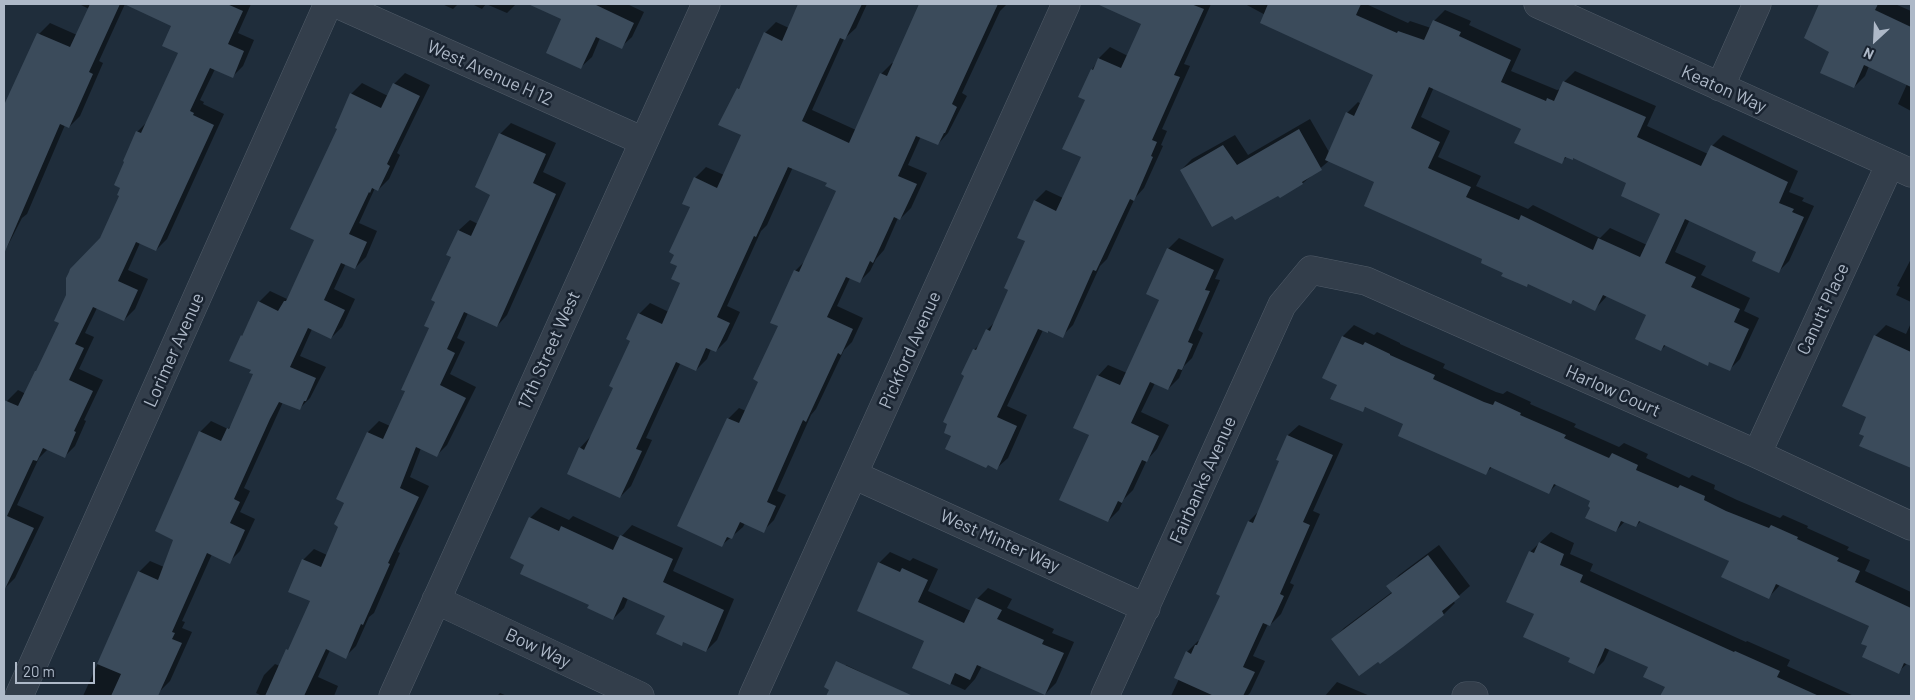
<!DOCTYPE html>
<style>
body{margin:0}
#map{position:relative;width:1915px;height:700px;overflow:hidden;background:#1f2d3b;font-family:Barlow,sans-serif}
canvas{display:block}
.frame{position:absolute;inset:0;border:5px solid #aeb9c8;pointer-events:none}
.north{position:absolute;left:1850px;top:15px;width:50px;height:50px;-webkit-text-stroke:4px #192330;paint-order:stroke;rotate:205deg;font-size:14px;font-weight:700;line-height:20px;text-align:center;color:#aeb9c8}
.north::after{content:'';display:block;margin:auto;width:18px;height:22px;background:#aeb9c8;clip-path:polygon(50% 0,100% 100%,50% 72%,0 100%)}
.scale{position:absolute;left:15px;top:662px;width:80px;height:22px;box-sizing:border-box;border:2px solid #aeb9c8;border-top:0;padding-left:6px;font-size:15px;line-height:18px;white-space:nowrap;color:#aeb9c8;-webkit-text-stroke:4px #192330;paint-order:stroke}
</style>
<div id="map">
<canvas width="1915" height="700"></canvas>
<div class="frame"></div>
<div class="north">N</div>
<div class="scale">20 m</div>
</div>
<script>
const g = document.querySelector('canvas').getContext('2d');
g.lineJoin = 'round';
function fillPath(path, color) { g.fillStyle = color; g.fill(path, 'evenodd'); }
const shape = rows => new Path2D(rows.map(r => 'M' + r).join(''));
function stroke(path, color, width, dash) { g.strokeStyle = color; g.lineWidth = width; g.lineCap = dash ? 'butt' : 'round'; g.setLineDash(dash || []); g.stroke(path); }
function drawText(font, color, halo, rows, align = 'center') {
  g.font = font + ' Barlow,sans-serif'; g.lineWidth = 5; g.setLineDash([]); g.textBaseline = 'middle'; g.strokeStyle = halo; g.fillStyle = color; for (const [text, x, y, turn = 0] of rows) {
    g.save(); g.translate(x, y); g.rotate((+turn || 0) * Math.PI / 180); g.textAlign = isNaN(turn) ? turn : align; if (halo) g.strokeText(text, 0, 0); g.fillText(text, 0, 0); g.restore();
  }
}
fillPath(shape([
 [79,4,125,4,99,61,103,63,80,116,69,127,65,125,27,214,22,218,4,253,4,104,7,101,39,34,50,23,77,35,89,9],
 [127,4,251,4,238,33,254,40,243,66,232,77,215,69,200,100,204,102,203,104,224,114,167,239,156,250,140,243,128,270,148,279,135,309,124,320,97,308,85,333,94,337,79,369,103,380,84,420,86,421,75,446,64,457,48,449,39,458,17,505,44,517,15,578,4,589,4,409,7,401,18,390,26,394,121,195,137,132,149,120,180,52,173,25],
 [442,4,458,4,453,9],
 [472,4,516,4,507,13,486,4,482,9],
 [531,4,627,4,644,12,632,37,621,47,600,38,592,57,581,67,563,19],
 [799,4,867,4,856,28,844,39,812,110,856,130,881,74,892,63,894,63,920,4,1007,4,1000,11,962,93,967,96,948,133,938,144,921,136,908,165,927,173,911,208,900,219,898,218,884,250,876,259,870,271,859,282,850,278,837,306,863,318,852,342,844,350,816,409,811,415,777,491,786,495,774,520,763,531,745,523,743,527,722,545,728,419,739,408,746,411,760,381,780,326,795,271,806,260,838,190,828,183,793,167,767,225,761,231,727,306,740,312,727,340,716,351,711,349,707,359,696,370,681,362,646,438,652,440,631,486,620,497,580,448,591,436,615,387,632,340,639,314,650,303,669,312,682,282,679,266,692,207,695,178,706,167,724,175,743,135,738,89,742,85,765,33,776,22,789,28],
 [1100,4,1211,4,1184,64,1190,66,1162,129,1167,131,1161,145,1163,146,1144,188,1135,198,1107,259,1100,266,1073,325,1062,336,1049,330,1047,332,1043,330,1007,406,1027,415,1008,458,997,468,952,436,966,375,974,350,981,343,987,330,995,322,1009,290,1026,241,1035,201,1046,190,1063,198,1082,156,1086,99,1092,70,1099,58,1110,47,1128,56,1143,24],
 [1245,4,1366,4,1408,23,1410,21,1431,28,1434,21,1445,10,1471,21,1469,25,1521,49,1511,71,1557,90,1561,89,1564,82,1575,71,1656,106,1647,126,1708,154,1712,146,1723,135,1798,171,1789,192,1804,198,1802,201,1814,206,1789,261,1778,272,1758,251,1690,219,1675,252,1706,266,1701,275,1750,298,1744,311,1759,318,1740,359,1729,370,1710,361,1707,364,1666,345,1661,350,1648,315,1607,296,1595,309,1574,300,1571,303,1529,283,1527,286,1484,258,1376,182,1330,160,1303,183,1181,170,1192,159,1235,135,1248,155,1310,119,1329,152,1347,113,1358,102,1361,104,1375,74],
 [1434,87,1522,128,1561,162,1568,156,1574,157,1628,182,1662,213,1647,245,1610,228,1600,238,1533,205,1528,209,1476,186,1481,176,1438,157,1450,131,1421,117],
 [1821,4,1895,4,1911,11,1911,111,1898,104,1907,84,1869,66,1865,76,1854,87,1831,52,1805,38],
 [405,73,430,85,397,153,400,155,389,179,378,190,375,188,359,223,377,231,366,257,355,268,346,263,334,289,355,299,342,327,331,338,312,329,300,356,326,367,310,398,299,409,283,402,244,488,250,491,240,512,255,519,240,551,229,562,212,554,182,621,185,622,182,628,192,632,170,681,159,692,154,690,151,696,83,696,139,572,150,561,164,567,175,539,200,432,211,421,228,429,232,424,255,374,252,370,231,360,242,336,259,302,270,291,287,299,316,240,338,128,351,94,362,83,388,96,394,84],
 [511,123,556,143,543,172,566,183,507,315,497,326,468,313,457,338,465,342,450,374,476,387,447,445,436,456,421,448,410,477,429,486,398,552,400,553,374,613,369,617,356,646,345,657,330,650,318,677,338,686,334,696,260,696,260,695,256,693,264,675,275,664,280,666,288,650,292,646,312,601,303,560,314,549,327,555,340,526,346,502,338,498,368,432,379,421,390,426,407,391,431,327,459,230,470,220,478,224,491,194,500,134],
 [1179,238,1224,259,1215,279,1220,280,1198,330,1203,333,1192,358,1184,366,1179,378,1168,389,1155,383,1141,412,1169,425,1157,449,1147,460,1133,490,1124,499,1119,510,1108,521,1091,435,1098,376,1108,365,1127,373,1161,299,1168,249],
 [1911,259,1911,302,1896,295,1900,287,1897,286],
 [1911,323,1911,467,1861,445,1865,436,1875,336,1886,325,1906,334],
 [1354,325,1374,335,1377,332,1400,343,1400,344,1445,364,1443,368,1496,392,1503,394,1507,391,1531,402,1530,404,1576,424,1574,427,1619,447,1624,443,1648,454,1646,458,1689,478,1692,475,1715,485,1714,489,1737,500,1780,518,1783,515,1808,526,1807,528,1849,547,1847,550,1870,560,1865,571,1911,592,1911,660,1898,672,1868,646,1871,626,1780,585,1769,597,1730,561,1641,521,1636,526,1625,521,1616,531,1592,500,1557,484,1549,492,1492,467,1486,473,1405,423,1366,407,1362,410,1339,384,1324,378,1343,336],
 [1299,425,1343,444,1313,511,1320,514,1290,583,1294,585,1281,614,1270,625,1268,624,1253,656,1265,661,1250,693,1247,696,1171,696,1179,679,1187,652,1198,641,1200,642,1222,595,1249,521,1259,511,1280,460,1278,459,1288,435],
 [541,507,569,520,573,516,620,538,632,525,683,548,673,571,734,599,717,640,706,651,684,641,681,644,666,615,628,598,624,608,613,619,526,564,530,518],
 [1551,532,1574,543,1570,554,1593,564,1590,571,1746,642,1747,641,1790,660,1787,666,1854,696,1662,696,1666,686,1649,666,1610,648,1604,661,1593,672,1571,658,1535,614,1508,601,1531,551],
 [1439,545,1470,586,1453,601,1455,603,1444,614,1380,663,1333,639,1344,628,1392,592,1388,586,1399,575],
 [890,552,910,561,913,558,938,569,928,591,971,611,977,599,988,588,1012,599,1007,608,1054,629,1052,633,1074,642,1056,683,1045,694,982,666,975,679,965,690,913,667,925,641,879,563],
 [846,665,892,687,888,696,827,696,836,676],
 [1337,682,1370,696,1325,696],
 [500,693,507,696,497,696]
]), '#0007');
fillPath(shape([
 [90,4,120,4,89,72,93,74,69,128,60,124,4,254,4,105,37,33,70,47],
 [124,4,227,4,243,11,228,44,244,51,233,78,210,68,190,111,194,113,193,115,214,125,156,251,136,242,118,281,138,290,124,321,93,307,75,344,84,348,69,380,93,391,74,431,76,432,65,458,43,448,37,461,33,460,7,516,34,528,4,591,4,400,18,406,35,371,36,371,59,323,54,321,66,295,66,278,69,272,70,269,100,238,119,196,117,195,120,188,114,185,124,162,123,161,136,131,141,133,178,53,162,46,171,26],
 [528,4,594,4,634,23,622,49,596,37,581,69,546,53,561,19],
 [798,4,862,4,845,40,840,38,802,121,849,143,880,73,887,76,919,4,998,4,952,104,957,107,945,133,944,133,938,145,916,136,898,176,917,184,900,220,894,217,873,263,870,261,860,283,846,277,827,317,853,329,841,355,838,353,806,422,803,420,767,502,776,506,764,533,740,522,732,539,727,537,722,547,677,526,727,418,739,423,758,382,753,379,778,326,770,323,794,270,799,272,836,191,825,186,827,183,788,167,756,237,754,236,717,317,730,323,716,352,706,348,696,371,676,362,636,449,642,451,620,498,567,474,579,447,584,450,613,388,609,386,630,341,626,339,638,313,662,324,680,283,671,279,677,266,670,263,674,255,669,252,690,207,682,204,694,177,717,188,741,135,718,125,737,88,739,89,764,32,782,41],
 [1097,4,1191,4,1204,9,1174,75,1180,77,1152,140,1157,142,1151,156,1153,157,1134,201,1130,199,1096,271,1093,270,1063,338,1048,331,1048,333,1038,329,997,417,1017,426,997,470,988,465,986,468,945,449,951,436,944,433,947,424,943,422,964,376,961,374,973,349,976,350,986,329,990,331,1008,290,1004,288,1025,241,1017,238,1034,200,1056,211,1081,157,1062,149,1085,100,1078,97,1091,69,1093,70,1098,58,1121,68,1141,24],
 [1268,4,1361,4,1356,15,1397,33,1398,31,1424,40,1433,20,1461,32,1459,36,1511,60,1501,82,1546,101,1547,98,1554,101,1563,81,1646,117,1637,137,1701,166,1711,145,1788,182,1779,203,1794,209,1792,212,1804,217,1779,273,1752,261,1756,252,1685,219,1665,263,1696,277,1691,287,1740,309,1734,322,1749,329,1730,371,1709,362,1708,366,1664,345,1661,351,1635,339,1646,315,1603,295,1595,311,1573,300,1571,304,1528,284,1527,287,1501,276,1503,273,1481,263,1482,259,1364,206,1374,182,1325,160,1346,112,1354,116,1373,75,1260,23],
 [1429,87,1521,129,1514,143,1562,164,1565,157,1573,160,1573,158,1626,183,1621,196,1660,214,1640,257,1598,238,1593,250,1521,215,1519,220,1466,197,1471,187,1428,168,1440,142,1411,128],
 [1819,4,1878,4,1875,10,1911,27,1911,87,1864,65,1854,88,1820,73,1829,52,1804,38],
 [393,83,420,96,387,164,390,166,378,191,372,188,370,193,369,192,349,234,367,242,355,269,341,263,324,300,345,310,331,339,308,328,290,367,316,378,306,401,304,401,300,410,279,402,270,419,234,499,240,502,230,523,245,530,230,564,207,553,172,632,175,633,172,639,182,643,158,696,111,696,121,674,97,664,138,571,158,580,173,540,155,531,199,431,221,441,227,428,229,429,253,374,249,373,251,370,229,361,241,335,242,336,258,301,278,311,284,301,286,301,314,240,290,229,337,129,335,128,350,93,381,108],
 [1299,129,1322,170,1302,182,1303,184,1280,198,1278,196,1235,220,1232,216,1212,227,1180,170,1223,145,1237,165],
 [499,133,546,154,533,183,556,194,497,327,464,312,447,349,455,353,440,385,466,398,437,457,416,447,400,488,419,497,388,563,390,564,363,625,361,624,346,659,326,649,304,696,265,696,286,649,288,650,310,601,288,592,302,559,321,567,338,527,334,524,344,503,336,499,367,432,383,439,405,391,401,390,429,328,424,326,435,302,431,300,451,257,446,255,458,230,471,236,490,195,475,187],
 [1167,248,1214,270,1205,290,1210,291,1188,342,1193,344,1182,370,1178,369,1168,390,1150,382,1131,423,1159,436,1147,462,1142,460,1122,503,1118,501,1108,522,1059,500,1089,435,1073,428,1097,375,1120,385,1159,300,1146,294],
 [1874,335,1911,352,1911,468,1859,446,1864,436,1859,434,1866,417,1842,406],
 [1342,336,1363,345,1365,342,1390,354,1390,355,1435,375,1433,379,1484,402,1493,405,1495,401,1521,413,1520,415,1566,435,1564,438,1609,458,1612,453,1638,465,1636,470,1678,488,1680,485,1705,496,1704,500,1726,511,1769,528,1771,525,1798,537,1797,539,1839,558,1837,561,1860,571,1855,582,1911,608,1911,666,1904,663,1899,674,1862,657,1867,646,1861,644,1869,626,1776,584,1769,599,1721,577,1729,561,1639,521,1636,527,1621,521,1616,532,1585,518,1590,508,1588,506,1590,501,1554,484,1549,494,1490,467,1486,475,1398,436,1403,424,1365,407,1363,412,1330,399,1337,385,1322,378],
 [1287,435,1333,455,1303,522,1310,525,1280,594,1284,596,1270,626,1263,623,1243,667,1255,672,1243,696,1214,696,1174,678,1186,651,1191,654,1195,645,1197,645,1220,596,1216,594,1248,521,1253,523,1279,461,1276,460],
 [529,517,559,531,561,526,613,550,620,535,673,559,663,582,724,610,706,652,683,642,682,646,656,634,665,616,623,597,613,620,587,608,589,605,520,574,524,565,510,558],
 [1539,542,1564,554,1560,565,1583,575,1580,582,1734,652,1735,651,1780,671,1777,677,1819,696,1660,696,1665,687,1643,677,1648,667,1605,648,1594,674,1568,662,1570,658,1523,637,1534,614,1506,602,1529,551,1534,553],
 [1428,555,1460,597,1442,611,1444,615,1403,647,1380,664,1378,662,1359,676,1331,639,1392,593,1386,586],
 [878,562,900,572,902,568,928,580,918,602,964,623,976,598,1002,610,997,619,1044,640,1042,644,1064,653,1045,695,977,665,970,680,955,673,950,685,912,668,924,641,857,611],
 [836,661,913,696,826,696,829,690,824,687]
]), '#3b4b5b');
const minor = shape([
 [337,4,643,141],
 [1538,4,1911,173],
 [1720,87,1757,4],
 [1757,454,1890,164],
 [854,475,1146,608],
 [436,600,640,696],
 [19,696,328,4],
 [393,696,706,4],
 [753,696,1066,4],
 [1105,696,1282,305,1311,270,1366,281,1757,454,1911,526],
 [1466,696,1474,696]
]);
stroke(minor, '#515c69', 29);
stroke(minor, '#333e4b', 28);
drawText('18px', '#aeb9c8', '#192330', [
 ["West Avenue H 12",490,73,24],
 ["Keaton Way",1724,89,24],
 ["Canutt Place",1823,309,-65],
 ["Lorimer Avenue",174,350,-66],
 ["17th Street West",549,350,-66],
 ["Pickford Avenue",910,350,-66],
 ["Harlow Court",1613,391,24],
 ["Fairbanks Avenue",1203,480,-66],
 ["West Minter Way",1000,541,24],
 ["Bow Way",538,648,25]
]);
</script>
